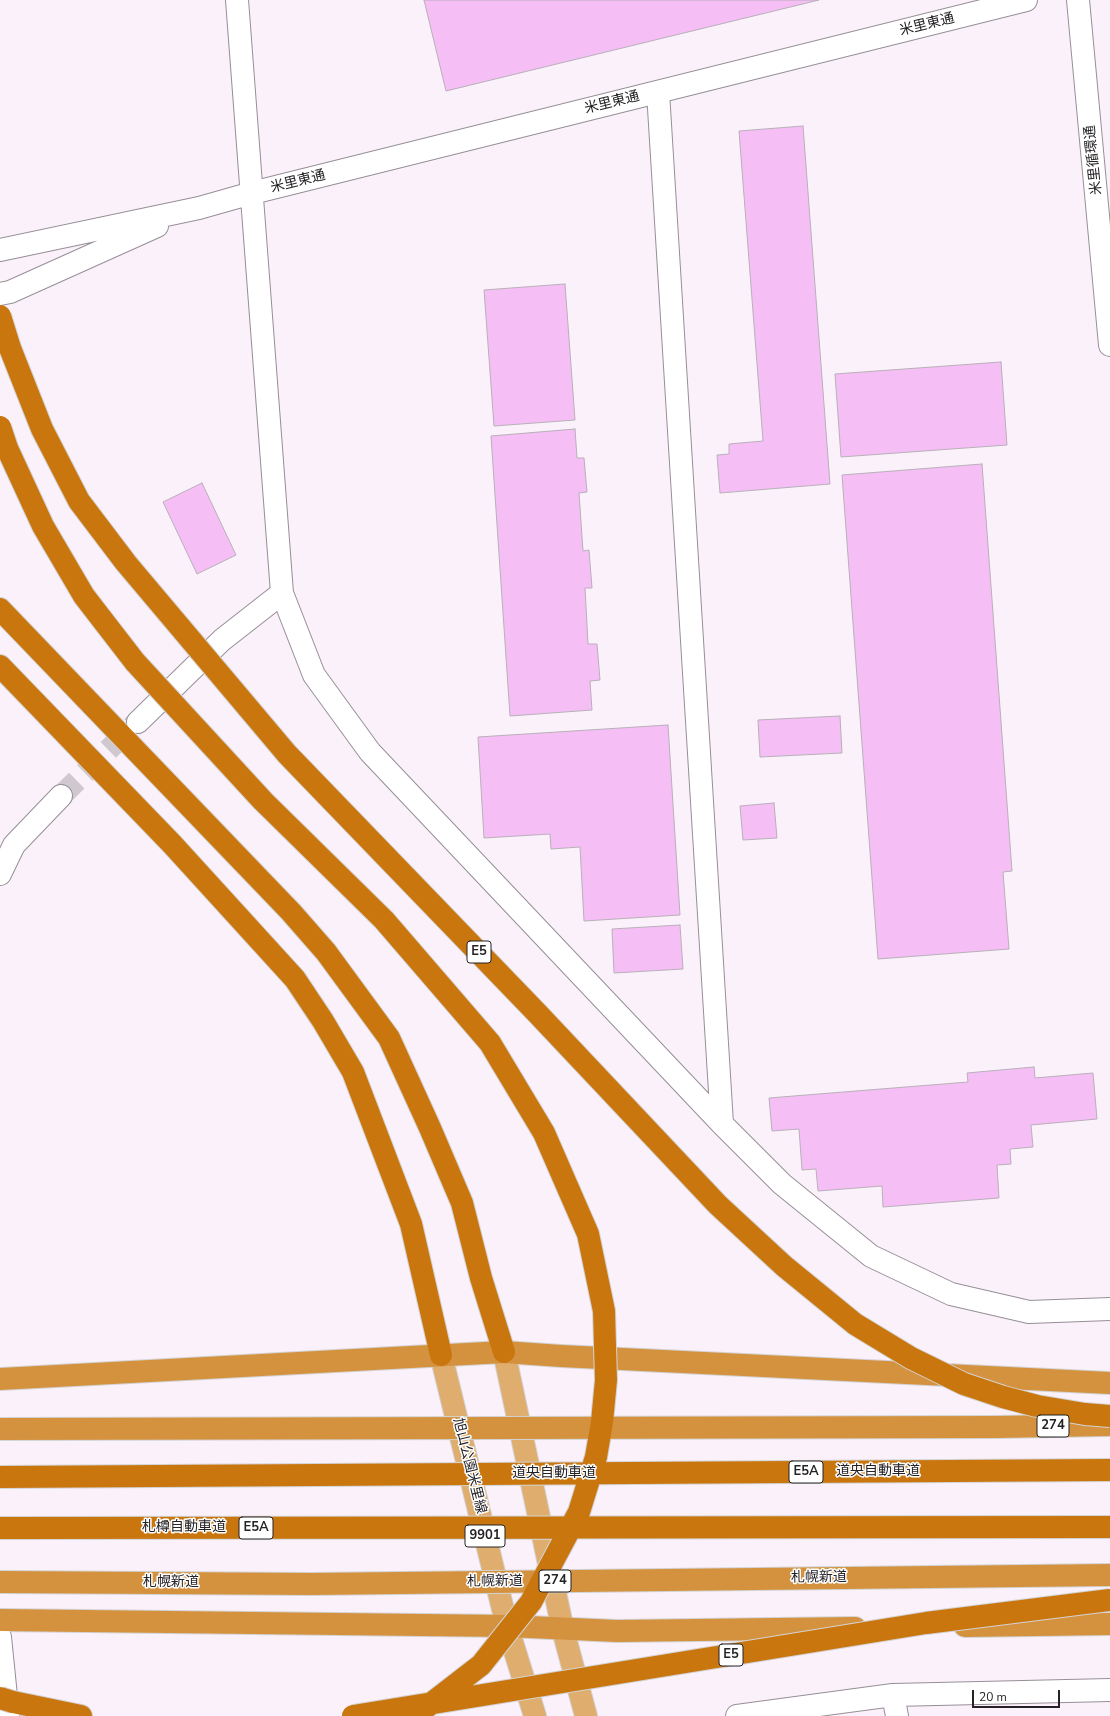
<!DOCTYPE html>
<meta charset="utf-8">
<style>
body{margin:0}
#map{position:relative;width:1110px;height:1716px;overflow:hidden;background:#faf1fa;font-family:"Nunito Sans",sans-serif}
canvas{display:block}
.scale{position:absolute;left:972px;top:1690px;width:88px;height:18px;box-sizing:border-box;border:2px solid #252225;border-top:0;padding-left:5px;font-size:12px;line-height:14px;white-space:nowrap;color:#252225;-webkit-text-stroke:3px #fff;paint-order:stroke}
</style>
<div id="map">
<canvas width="1110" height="1716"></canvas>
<div class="scale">20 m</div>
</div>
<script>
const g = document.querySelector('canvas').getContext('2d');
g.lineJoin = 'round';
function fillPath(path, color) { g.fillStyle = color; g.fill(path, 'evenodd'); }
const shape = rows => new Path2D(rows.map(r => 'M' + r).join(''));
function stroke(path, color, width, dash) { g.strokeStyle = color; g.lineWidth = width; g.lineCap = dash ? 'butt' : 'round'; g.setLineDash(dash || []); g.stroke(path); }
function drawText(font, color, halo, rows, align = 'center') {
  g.font = font + ' "Nunito Sans","Noto Sans JP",sans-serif'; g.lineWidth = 3; g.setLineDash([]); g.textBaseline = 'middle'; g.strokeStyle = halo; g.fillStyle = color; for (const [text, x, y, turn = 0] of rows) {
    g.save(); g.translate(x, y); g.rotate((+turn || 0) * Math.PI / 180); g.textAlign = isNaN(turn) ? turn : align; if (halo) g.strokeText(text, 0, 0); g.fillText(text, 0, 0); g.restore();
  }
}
const building = shape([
 [424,0,819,0,446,91,424,0],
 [803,126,830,484,720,493,717,455,729,454,729,444,763,441,739,131,803,126],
 [565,284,575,420,494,426,484,290,565,284],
 [1001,362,1007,445,841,457,835,374,1001,362],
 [575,429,577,458,584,458,587,492,579,493,583,551,589,550,592,588,585,588,588,644,597,644,600,680,590,681,592,710,510,716,491,436,575,429],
 [982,464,1012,871,1003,872,1009,949,878,959,842,475,982,464],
 [202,483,236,555,197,574,163,502,202,483],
 [840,716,842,753,760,757,758,720,840,716],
 [668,725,680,915,584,921,580,847,551,849,550,834,484,838,478,737,668,725],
 [774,803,777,838,743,840,740,806,774,803],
 [680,925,683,969,614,973,612,929,680,925],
 [1034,1067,1035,1078,1093,1073,1097,1119,1031,1125,1033,1147,1010,1149,1011,1164,997,1165,999,1198,883,1207,882,1186,818,1191,816,1169,802,1170,799,1129,772,1131,769,1098,968,1082,967,1073,1034,1067]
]);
fillPath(building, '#f5bff6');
stroke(building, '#b8afb8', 1);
stroke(shape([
 [61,796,135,724]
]), '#cfc8cf', 22, [22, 11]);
const minor = shape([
 [237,0,282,593,314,675,370,752,722,1124,782,1184,871,1256,951,1294,1029,1312,1110,1309],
 [1078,0,1110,345],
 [658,92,722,1124],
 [0,250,199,208,252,193,1026,0],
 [0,294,10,292,157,226],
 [138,722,222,640,282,593],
 [0,874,14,845,61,796],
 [0,1637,8,1716],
 [893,1695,897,1716],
 [737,1716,893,1695,1110,1690]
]);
const primary = shape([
 [504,1352,563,1630,586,1716],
 [441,1355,507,1626,535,1716]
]);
const trunk = shape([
 [0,1379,504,1352,561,1356,1110,1383],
 [996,1427,1110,1425],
 [0,1620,507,1626,617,1631,855,1628],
 [965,1626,1110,1624]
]);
const motorway = shape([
 [0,609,291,912,326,952,389,1038,430,1128,462,1203,481,1278,504,1352],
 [0,666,172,844,295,979,323,1021,353,1072,411,1224,441,1355],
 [13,1702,81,1716]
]);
stroke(minor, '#978f97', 24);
stroke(primary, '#d3d3d3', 24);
stroke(trunk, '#d3d3d3', 24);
stroke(motorway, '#d3d3d3', 24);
stroke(minor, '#fff', 22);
stroke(primary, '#dfad6e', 22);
stroke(trunk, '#d4923e', 22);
stroke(motorway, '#ca760e', 22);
const trunkBridge = shape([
 [0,1429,996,1427],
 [0,1582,311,1584,1110,1575]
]);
const motorwayBridge = shape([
 [0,316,10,348,42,429,79,501,126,563,287,754,537,1013,718,1205,784,1266,855,1324,911,1358,964,1384,1003,1397,1037,1406,1085,1414,1110,1416],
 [0,427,7,448,43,526,84,596,135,662,263,801,384,920,490,1043,544,1133,588,1234,604,1311,606,1380,602,1422,596,1457,579,1512,531,1602,481,1665,415,1716],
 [0,1477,1110,1470],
 [0,1528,1110,1527],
 [0,1698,13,1702],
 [353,1716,926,1623,1110,1600]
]);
stroke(trunkBridge, '#d3d3d3', 24, []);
stroke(motorwayBridge, '#d3d3d3', 24, []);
stroke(trunkBridge, '#d4923e', 22);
stroke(motorwayBridge, '#ca760e', 22);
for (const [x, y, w] of [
 [479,952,24],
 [1053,1426,32],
 [806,1472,34],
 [256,1528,34],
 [485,1536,40],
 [555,1581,32],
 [731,1655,24]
]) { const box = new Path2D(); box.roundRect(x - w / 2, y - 11, w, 22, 3); g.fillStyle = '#fff'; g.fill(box); stroke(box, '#252225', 1); }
drawText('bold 13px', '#252225', null, [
 ["E5",479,952],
 ["274",1053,1426],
 ["E5A",806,1472],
 ["E5A",256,1528],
 ["9901",485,1536],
 ["274",555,1581],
 ["E5",731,1655]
]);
drawText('14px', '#252225', '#fff', [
 ["米里東通",927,25,-14],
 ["米里東通",612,103,-14],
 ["米里循環通",1094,160,-96],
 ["米里東通",298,182,-14],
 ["旭山公園米里線",469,1466,76],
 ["道央自動車道",878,1472],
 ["道央自動車道",554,1474],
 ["札樽自動車道",184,1528],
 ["札幌新道",819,1578,-1],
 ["札幌新道",495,1582,-1],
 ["札幌新道",171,1583]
]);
</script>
